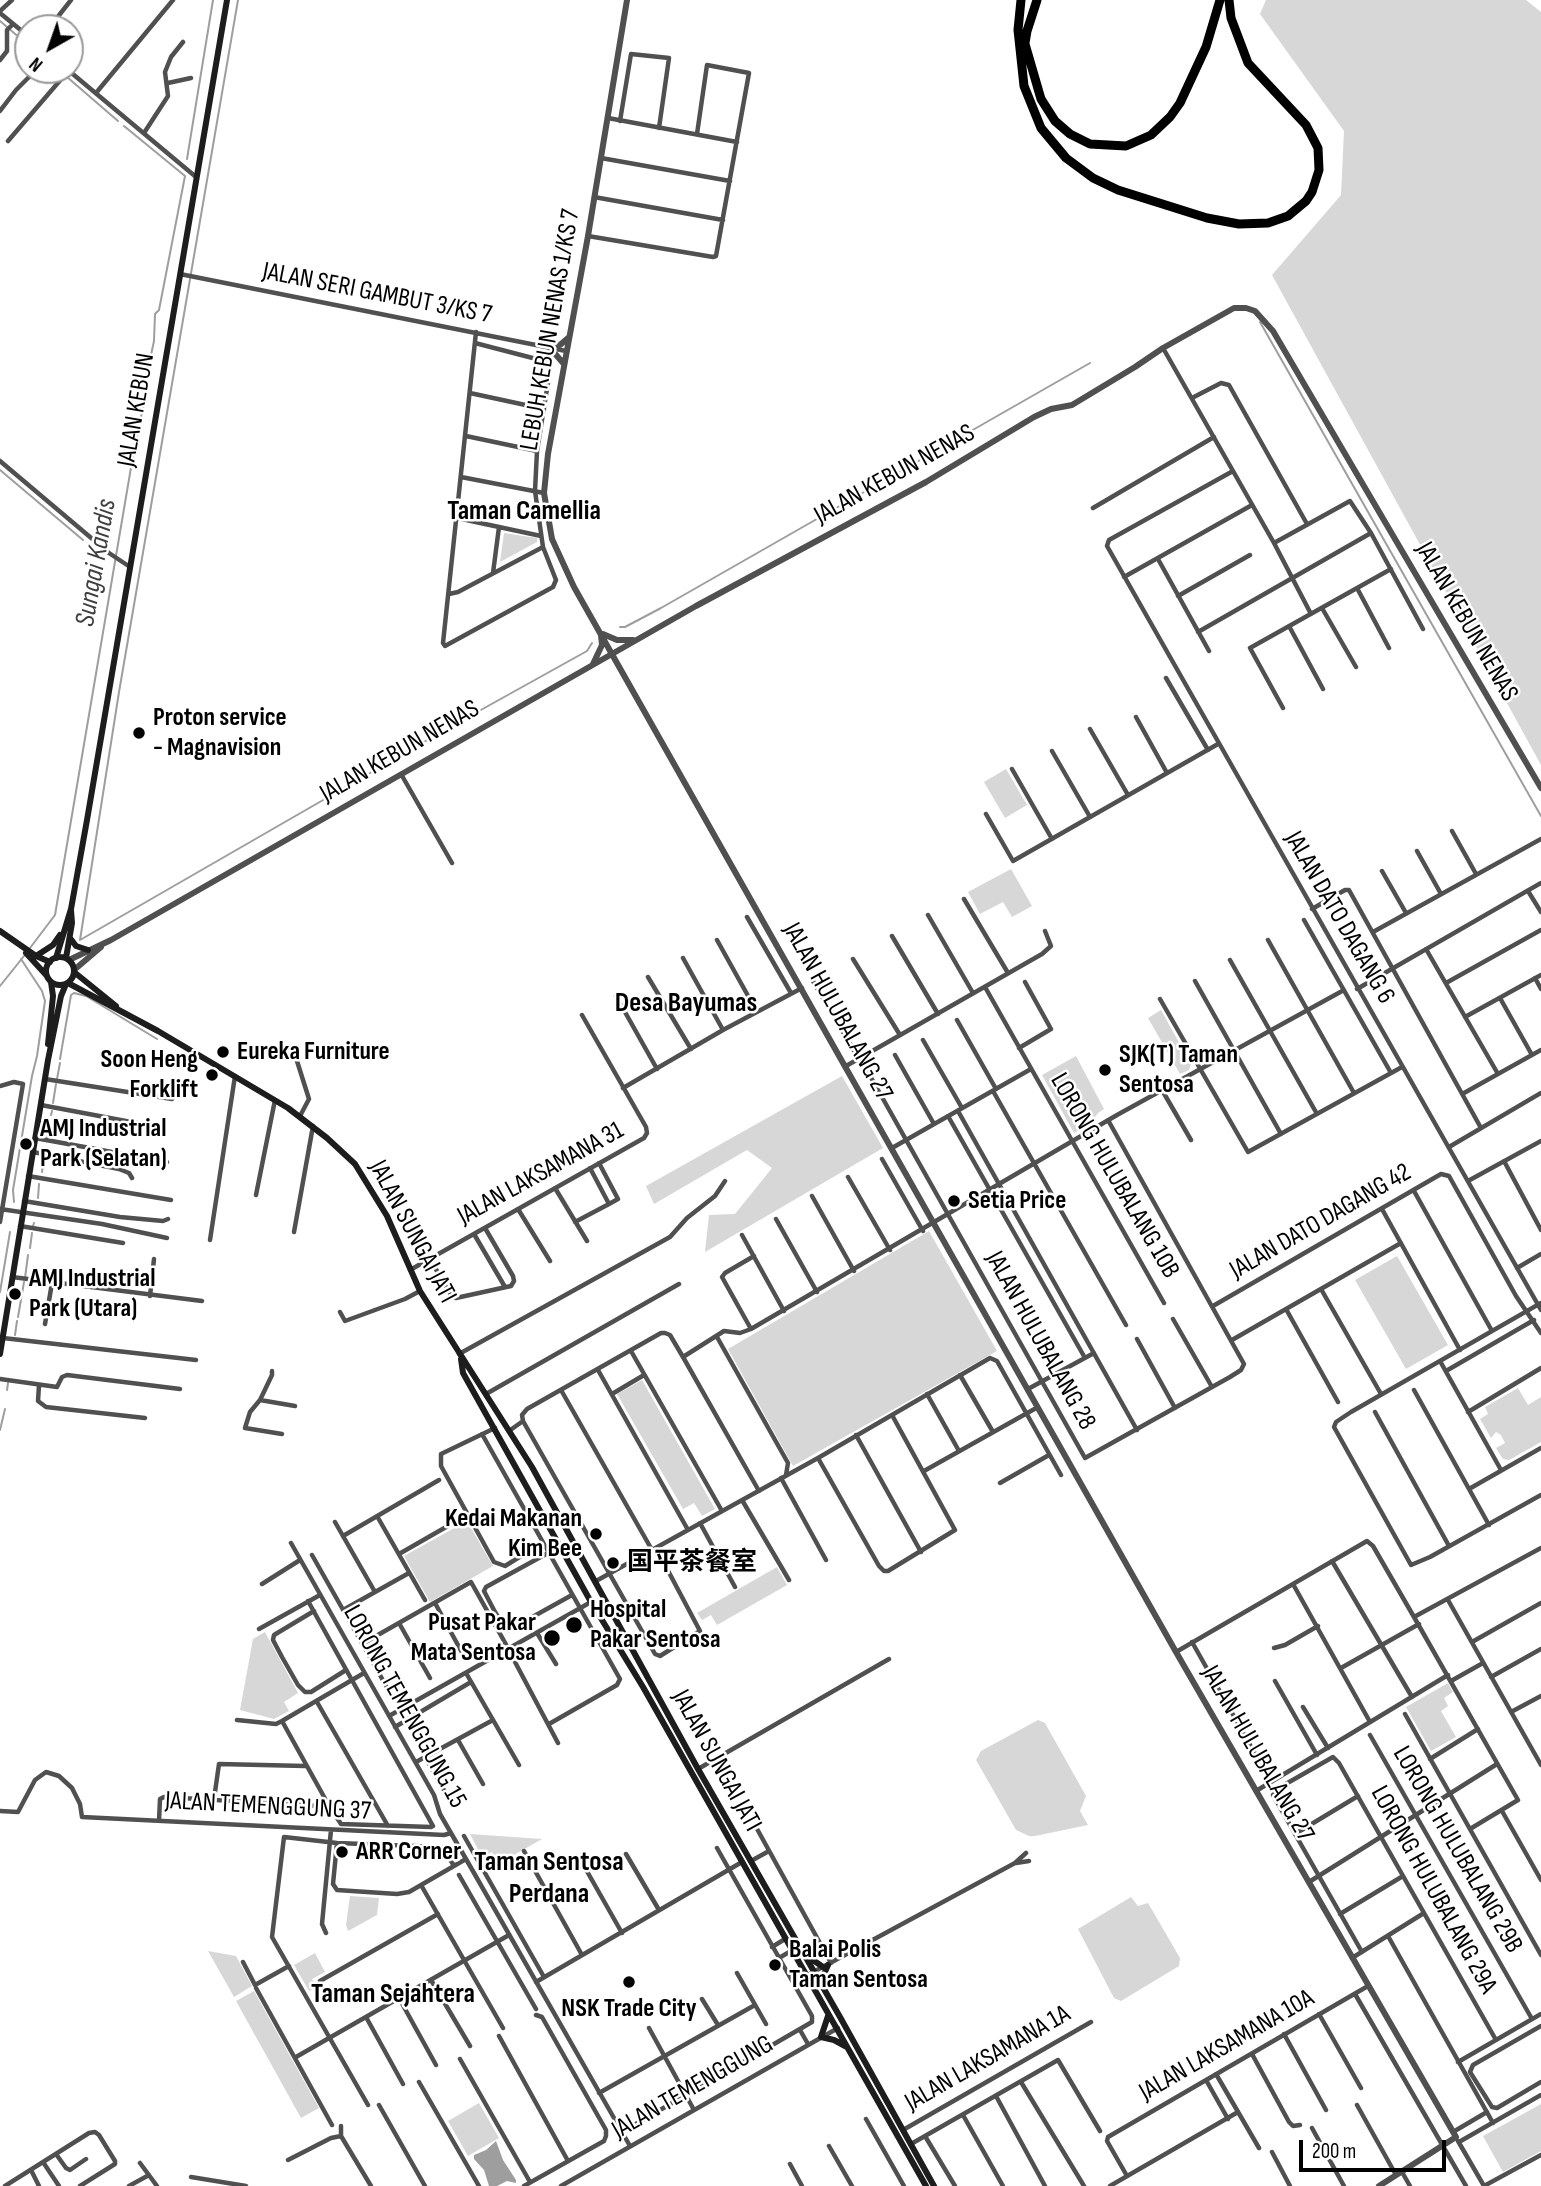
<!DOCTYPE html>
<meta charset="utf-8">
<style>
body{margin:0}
#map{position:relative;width:1541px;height:2186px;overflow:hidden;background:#fff;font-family:"Sofia Sans Condensed",sans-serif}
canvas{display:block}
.north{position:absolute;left:14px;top:14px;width:70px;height:70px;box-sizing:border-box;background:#fff;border:2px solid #999;border-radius:50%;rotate:220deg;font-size:19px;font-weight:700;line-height:28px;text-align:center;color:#000}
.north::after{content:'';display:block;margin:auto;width:24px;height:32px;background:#000;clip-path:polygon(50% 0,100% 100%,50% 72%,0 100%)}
.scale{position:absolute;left:1299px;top:2140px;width:147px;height:32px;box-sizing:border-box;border:4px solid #000;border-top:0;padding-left:9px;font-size:21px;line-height:24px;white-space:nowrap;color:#000;-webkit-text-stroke:5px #fff;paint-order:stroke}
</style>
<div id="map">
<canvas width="1541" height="2186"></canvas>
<div class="north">N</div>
<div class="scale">200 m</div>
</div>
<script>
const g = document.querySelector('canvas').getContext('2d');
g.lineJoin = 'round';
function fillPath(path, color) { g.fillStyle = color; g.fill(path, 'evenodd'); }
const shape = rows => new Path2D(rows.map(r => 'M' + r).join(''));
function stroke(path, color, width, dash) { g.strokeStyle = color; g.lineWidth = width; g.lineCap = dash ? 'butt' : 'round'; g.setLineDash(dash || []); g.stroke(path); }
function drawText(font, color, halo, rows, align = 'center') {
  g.font = font + ' "Sofia Sans Condensed","Noto Sans SC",sans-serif'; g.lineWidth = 5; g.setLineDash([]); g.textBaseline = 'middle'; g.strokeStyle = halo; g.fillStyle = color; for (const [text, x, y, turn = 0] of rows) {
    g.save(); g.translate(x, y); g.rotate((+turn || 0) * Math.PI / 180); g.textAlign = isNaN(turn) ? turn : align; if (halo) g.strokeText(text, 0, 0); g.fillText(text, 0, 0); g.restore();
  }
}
fillPath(shape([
 [1266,0,1526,0,1541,12,1541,765,1272,275,1341,195,1344,131,1260,14],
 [504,533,537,538,537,542,500,562],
 [1006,769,1027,805,1005,818,984,782],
 [1011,869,1032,906,1012,917,1003,902,980,914,968,892],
 [1161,1010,1191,1064,1189,1070,1180,1074,1148,1018],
 [1076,1056,1104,1109,1098,1113,1089,1125,1074,1133,1042,1075],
 [842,1076,883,1148,705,1252,709,1215,735,1214,772,1168,747,1150,654,1204,646,1186],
 [929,1231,997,1351,793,1466,728,1349],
 [1397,1256,1448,1345,1406,1369,1355,1280],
 [642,1380,715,1509,702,1516,694,1503,683,1509,617,1394],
 [1518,1388,1528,1405,1541,1397,1541,1442,1509,1460,1503,1459,1496,1448,1505,1443,1501,1435,1496,1432,1491,1438,1480,1419,1488,1414,1485,1407],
 [467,1521,493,1566,430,1602,404,1556],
 [777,1567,787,1585,717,1625,711,1615,702,1620,697,1613],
 [265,1632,298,1693,284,1702,289,1711,274,1719,240,1710,253,1639],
 [1448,1683,1453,1692,1444,1698,1448,1706,1441,1711,1456,1737,1431,1751,1406,1707],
 [1038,1720,1045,1723,1086,1796,1080,1811,1088,1825,1035,1836,1029,1836,1016,1830,976,1760,981,1751],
 [470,1834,542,1839,498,1864,492,1852,482,1857],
 [350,1896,379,1898,377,1915,348,1931,346,1925],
 [1131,1897,1138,1906,1148,1903,1180,1958,1179,1966,1121,2001,1114,1998,1078,1929],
 [208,1951,236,1956,252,1986,234,1997],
 [315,1953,325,1972,312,1979,317,1987,309,1991,294,1965],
 [254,1991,319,2108,301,2118,236,2001],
 [479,2103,499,2138,468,2156,448,2121],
 [1541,2104,1541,2151,1503,2172,1483,2136]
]), '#d7d7d7');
fillPath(shape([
 [496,2141,503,2160,516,2180,516,2183,507,2181,497,2186,489,2186,484,2170,474,2159,474,2155,486,2150]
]), '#9e9e9e');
stroke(shape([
 [238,0,119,692,80,940,443,731,587,651,592,643],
 [0,21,28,45],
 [67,77,118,121],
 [187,159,213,0],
 [1260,322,1541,816],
 [0,470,83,540],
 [92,547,104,557],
 [620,627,625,627,661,608,1090,363],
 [30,948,55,915,135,444,147,390,145,383,154,341,155,314,159,310,185,176,124,126],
 [0,986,24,956],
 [60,1059,71,995,74,993,86,996,157,1039],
 [57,1079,60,1063],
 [53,1103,56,1084],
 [51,1115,52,1111],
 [47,1139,50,1123],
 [42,1172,44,1157],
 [38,1198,39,1184],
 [14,1202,13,1190,32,1076,37,1056,45,1001,42,991,21,959],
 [33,1226,34,1223],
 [30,1248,32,1233],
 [25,1278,28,1255],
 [0,1292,10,1232],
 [18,1317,24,1282],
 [15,1335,17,1321],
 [7,1390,8,1383],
 [0,1430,5,1409]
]), '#9e9e9e', 2);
stroke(shape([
 [0,11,12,0],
 [0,13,28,36],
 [49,28,71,0],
 [0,60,7,51,7,30,13,24],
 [68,70,196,177],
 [168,83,191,78],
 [96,93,173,0],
 [0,111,16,90,36,70],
 [608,118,737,142],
 [620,121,631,54,669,58,659,128],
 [144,133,168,96,165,72,171,57,183,42],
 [8,141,69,70],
 [601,158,730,181],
 [594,197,723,220],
 [588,236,713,257,716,256,749,73,707,65,697,134],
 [180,274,566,351],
 [475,343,548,362,551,364,537,451,535,491,543,547,556,580,553,587,445,646,443,643,476,332],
 [1163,348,1274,543,1311,614],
 [470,393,544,409],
 [1192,398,1221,383,1229,385,1307,524],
 [466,436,537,451],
 [0,461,109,553,130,567],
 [1233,471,1109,540,1107,546,1541,1310],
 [461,477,544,493],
 [1093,508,1214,437],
 [457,518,541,536],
 [1274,543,1350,501,1371,533,1423,629],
 [1158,559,1209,651],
 [493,573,499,527],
 [1124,577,1252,505],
 [1357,588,1389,648],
 [449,594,458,592,543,547],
 [1178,596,1250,555],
 [1322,608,1356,667],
 [1289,626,1323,689],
 [1198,632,1371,533],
 [1166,678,1208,750],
 [1283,708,1250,648,1391,569],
 [1136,717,1167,773],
 [1090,729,1128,795],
 [1052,751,1090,817],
 [1012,769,1052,839],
 [401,774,452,863],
 [986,814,1013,861,1218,744],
 [1452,831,1476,874],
 [1417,851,1441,894],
 [1382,871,1406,913],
 [1528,891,1541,912],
 [964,899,1008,973],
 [1312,909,1345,890,1349,890,1481,1128],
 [928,915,973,993],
 [747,917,791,993],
 [1304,920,1391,1073],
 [1373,932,1541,839],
 [892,936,938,1014],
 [717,940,757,1012],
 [1268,940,1354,1093],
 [1426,949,1498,1074],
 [683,958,723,1030],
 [853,959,900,1035],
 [1230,960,1317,1114],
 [648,977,691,1049],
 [1535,978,1541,989],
 [813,981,859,1059],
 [1195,981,1281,1134],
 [1446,983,1541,930],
 [985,987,1164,1303],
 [1357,989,1541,883],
 [616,996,657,1069],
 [1500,998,1532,1055],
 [1160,999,1248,1152,1402,1067],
 [1465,1017,1541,975],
 [957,1020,996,1089],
 [923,1040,962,1108],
 [1019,1048,1051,1029,1025,982],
 [895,1055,934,1124],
 [860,1058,1085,1458,1230,1377,1241,1370,1244,1364,1108,1120],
 [297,1061,309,1099,300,1116],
 [846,1066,1042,954,1051,946,1045,931],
 [45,1079,172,1099,176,1093],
 [0,1086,14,1082,23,1084,0,1222],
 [623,1088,723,1030,802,988],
 [1162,1090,1191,1140],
 [993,1091,1126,1325],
 [1464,1093,1541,1050],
 [41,1105,147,1125],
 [958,1111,1137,1430],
 [948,1116,1085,1358],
 [35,1138,167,1162],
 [1449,1147,1541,1093],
 [892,1148,1031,1069],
 [33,1152,119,1169,129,1173,132,1178],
 [882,1159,923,1231],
 [1504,1161,1541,1230],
 [590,1168,609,1204,618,1199,599,1163],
 [28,1176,171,1200],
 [848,1177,890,1250],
 [1468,1181,1541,1141],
 [555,1188,587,1241],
 [1414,1191,1492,1331],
 [256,1195,275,1100],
 [812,1196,854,1271],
 [24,1201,120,1217,163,1221,168,1219],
 [0,1209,102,1224,167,1238],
 [518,1209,550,1261],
 [1382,1209,1460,1350],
 [776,1219,817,1292],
 [575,1222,609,1204],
 [20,1226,123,1243],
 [294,1232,313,1126],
 [474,1234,505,1287],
 [742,1235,784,1311],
 [210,1240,235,1076],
 [430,1259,451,1295,456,1298,511,1286,514,1281,513,1276,485,1228],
 [1517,1268,1541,1254],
 [410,1270,644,1138,647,1133,646,1127,582,1015],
 [12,1277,202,1301],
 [1321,1289,1381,1394],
 [150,1296,154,1259],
 [1541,1303,1351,1412,1336,1422,1334,1427,1411,1565,1430,1557,1541,1495],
 [1213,1306,1441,1174,1449,1176,1516,1296,1541,1333],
 [1286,1309,1338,1402],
 [340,1312,345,1321,405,1299,420,1291],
 [1173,1319,1212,1387],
 [45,1324,52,1283],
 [751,1329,722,1277,725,1273,754,1256],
 [717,1337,788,1463,786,1475],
 [3,1338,196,1360],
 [1137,1339,1175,1408],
 [1232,1340,1401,1243],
 [631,1351,722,1511],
 [459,1354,670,1237,687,1218,715,1196,725,1181],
 [683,1357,724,1331,740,1333,751,1329,1117,1115,1344,990],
 [1440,1361,1501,1470],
 [598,1370,688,1530],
 [272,1371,272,1375,260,1400,250,1412,245,1428,282,1434],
 [1446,1371,1534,1320],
 [960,1375,993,1432],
 [0,1379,57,1387,62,1377,67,1375,180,1389],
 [39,1385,38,1401,46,1407,145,1418],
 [1028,1389,1094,1353],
 [561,1390,652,1550],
 [1414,1390,1489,1525],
 [486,1394,679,1284],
 [612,1394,644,1375],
 [927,1394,959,1451],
 [260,1400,295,1406],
 [1375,1412,1449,1546],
 [1468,1412,1541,1368],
 [523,1421,655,1654,660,1656,700,1631,656,1548],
 [523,1421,522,1415,527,1409,661,1333,665,1333,670,1335,683,1357,759,1491],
 [495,1428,441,1454,441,1466,494,1562,505,1566,542,1543],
 [509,1431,523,1421],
 [482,1434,620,1679,617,1685,549,1724],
 [856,1435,921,1552],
 [818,1458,879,1566,884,1571,888,1571,955,1530,892,1415],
 [924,1471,1038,1407],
 [781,1478,826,1560],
 [1000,1483,1049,1455],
 [1469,1489,1541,1448],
 [742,1500,789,1580],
 [377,1516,425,1600],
 [335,1522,375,1592],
 [700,1523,735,1587],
 [343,1536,439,1480],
 [291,1543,434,1795,440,1814,466,1859,630,2146],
 [548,1553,486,1587,484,1591,495,1612,505,1628,509,1630,572,1595],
 [399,1554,460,1519],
 [312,1555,393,1698],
 [1332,1561,1412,1697],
 [596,1581,818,1458,990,1358,997,1361,1061,1475],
 [262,1584,300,1560],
 [1293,1584,1370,1722],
 [1448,1600,1541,1765],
 [435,1603,465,1658],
 [343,1610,409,1573],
 [314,1611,274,1635,273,1640,282,1657,298,1685,305,1692,311,1692,346,1670],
 [1414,1617,1541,1548],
 [399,1623,430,1678],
 [259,1629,320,1595],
 [537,1633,556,1664],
 [1192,1642,1271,1782],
 [1472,1642,1541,1603],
 [362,1644,471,1582,508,1648],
 [1274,1648,1285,1645,1318,1626],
 [1176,1652,1367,1541,1373,1546,1414,1617,1518,1800,1470,1829],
 [515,1662,558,1743],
 [1341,1668,1419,1624],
 [466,1673,519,1765],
 [1491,1677,1541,1649],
 [1275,1681,1317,1755],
 [1451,1681,1483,1663],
 [317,1702,388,1826],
 [1303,1707,1328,1748],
 [1511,1712,1541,1696],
 [1405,1714,1541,1955],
 [389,1716,591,1602],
 [237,1720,276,1724,282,1721,364,1673],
 [282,1721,328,1804,341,1824,431,1827,433,1826,308,1601],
 [395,1727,471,1682],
 [1370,1735,1532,2019],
 [458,1740,483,1784],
 [425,1757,444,1790],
 [1430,1759,1478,1729],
 [416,1762,493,1720],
 [698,1769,889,1659],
 [1256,1791,1448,1675],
 [214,1799,219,1764,305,1766],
 [0,1811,18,1812,35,1780,46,1772,59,1776,72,1788,80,1804,82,1817,444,1835,451,1833],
 [1502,1811,1541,1880],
 [159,1821,160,1799,164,1797,319,1806,328,1804],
 [756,1827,831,1963],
 [1295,1834,1358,1796],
 [464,1836,544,1977],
 [337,1843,333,1884,337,1890,397,1894,409,1892,466,1859],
 [524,1851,582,1955],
 [626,1854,659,1910],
 [751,1861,769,1851],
 [1016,1863,1029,1861],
 [584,1866,622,1933],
 [459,1875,536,2009],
 [1309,1882,1497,1764],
 [421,1885,503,2028],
 [1340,1914,1403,1876],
 [326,1933,322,1924,331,1830],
 [1388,1936,1493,2123],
 [772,1947,785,1939],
 [1362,1952,1273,1795,1277,1789,1333,1757,1339,1763,1496,2040],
 [779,1958,791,1951],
 [1352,1958,1424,1913],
 [243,1962,255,1985,289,1966],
 [737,1973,766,2024],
 [806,1976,1015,1863,1026,1853],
 [431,1980,470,2046],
 [320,1981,438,1914],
 [536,1982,742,1862],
 [256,1988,332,2125],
 [1355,1994,1466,2186],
 [399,1998,436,2065],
 [702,1999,718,2025],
 [1319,2014,1361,2088],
 [366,2017,403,2084],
 [1541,2026,1473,2065,1470,2072,1492,2107,1497,2108,1541,2082],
 [649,2028,694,2110],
 [800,2030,808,2044],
 [1284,2034,1326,2110],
 [499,2036,568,2161],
 [1252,2054,1289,2122,1293,2126,1300,2125],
 [296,2057,509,1935],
 [460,2059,530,2182],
 [1458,2062,1541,2014],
 [1216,2074,1259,2148],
 [1206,2080,1228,2119],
 [419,2082,479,2186],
 [1021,2082,1084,2186],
 [599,2093,755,2005],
 [996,2096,1045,2186],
 [368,2105,272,1937,284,1837,337,1843,440,1847,444,1849,454,1866],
 [379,2105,425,2186],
 [1357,2105,1396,2175],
 [963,2115,1003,2186],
 [866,2119,904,2186],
 [341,2126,341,2136],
 [1312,2128,1344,2186],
 [903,2130,1091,2022],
 [622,2132,812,2022,812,2016,717,1848],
 [1453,2132,1487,2112],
 [925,2136,955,2186],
 [1458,2141,1484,2186],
 [1459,2142,1541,2095],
 [911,2144,1058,2060,1100,2131],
 [829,2146,852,2186],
 [1272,2152,1290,2186],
 [56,2154,66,2168,70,2170,86,2159],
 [288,2160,331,2138,341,2136,371,2186],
 [43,2162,59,2186],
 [140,2163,157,2186],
 [790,2164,802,2186],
 [31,2170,39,2186],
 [1402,2172,1410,2186],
 [1127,2176,1107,2141,1108,2137,1368,1986],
 [191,2177,246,2186],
 [5,2186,89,2133,95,2132,99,2135,115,2161,115,2164,80,2186],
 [129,2186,149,2175],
 [524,2186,604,2141,606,2136,606,2130,542,2017,536,2015],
 [561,2186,838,2028],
 [1110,2186,1238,2112],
 [1484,2186,1541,2155]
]), '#505050', 4.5);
stroke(shape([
 [627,0,588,236,548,454,544,493,552,539,574,587,1176,1652,1456,2137,1379,2186],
 [550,348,564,364],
 [550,348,560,345,568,338],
 [603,634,617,640,633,640],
 [593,664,602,645,601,635],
 [69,960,111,940,696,606,926,482,1034,417,1051,409,1072,405,1135,367,1163,348,1234,308,1246,308,1255,311,1273,331,1541,788],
 [74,970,101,947]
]), '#505050', 6);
stroke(shape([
 [0,931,36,956,50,962],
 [70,938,76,946,88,950],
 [26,953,47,976],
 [36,956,53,945,60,935],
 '46 971a14 14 0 1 1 28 0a14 14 0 1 1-28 0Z',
 [56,958,71,909,87,820,227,0],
 [66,958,72,923,71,910],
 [74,972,116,1006],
 [68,983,158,1031,288,1108,327,1138,355,1164,387,1216,420,1291,532,1467,698,1769,840,2017,934,2186],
 [48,1044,53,996,51,982],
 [0,1354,48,1060,61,996,66,984],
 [461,1359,463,1373,591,1602,643,1687,926,2186],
 [810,1958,823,1967],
 [824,1986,824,1974,828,1965],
 [828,2016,821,2037,834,2040,845,2046]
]), '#1d1d1d', 6);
stroke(shape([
 [1021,0,1018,30,1024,86,1041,128,1066,158,1093,178,1118,190,1207,218,1239,224,1268,223,1288,216,1306,201,1312,192,1319,170,1318,148,1306,125,1248,63,1231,18,1229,0],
 [1025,44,1041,99,1055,121,1070,134,1090,144,1126,146,1151,135,1170,117,1180,103,1206,47,1220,0],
 [1024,49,1027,31,1037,0]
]), '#000', 9);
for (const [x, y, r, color] of [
 [139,733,7,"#000"],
 [223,1052,7,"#000"],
 [1105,1070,7,"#000"],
 [212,1075,7,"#000"],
 [26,1144,7,"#000"],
 [954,1201,7,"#000"],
 [15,1294,7,"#000"],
 [596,1534,7,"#000"],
 [613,1563,7,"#000"],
 [574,1625,9,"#000"],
 [552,1638,9,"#000"],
 [342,1852,7,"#000"],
 [775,1965,7,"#000"],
 [629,1982,7,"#000"]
]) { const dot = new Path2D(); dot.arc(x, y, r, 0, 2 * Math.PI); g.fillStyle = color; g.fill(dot); stroke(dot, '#fff', 2.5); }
drawText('26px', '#000', '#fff', [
 ["JALAN SERI GAMBUT 3/KS 7",377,294,11],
 ["LEBUH KEBUN NENAS 1/KS 7",551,330,-80],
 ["JALAN KEBUN",137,410,-80],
 ["JALAN KEBUN NENAS",895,475,-29],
 ["JALAN KEBUN NENAS",1466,622,60],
 ["JALAN KEBUN NENAS",400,752,-30],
 ["JALAN DATO DAGANG 6",1339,918,60],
 ["JALAN HULUBALANG 27",837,1012,61],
 ["JALAN LAKSAMANA 31",541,1174,-29],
 ["LORONG HULUBALANG 10B",1114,1176,60],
 ["JALAN DATO DAGANG 42",1321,1222,-30],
 ["JALAN SUNGAI JATI",412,1232,62],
 ["JALAN HULUBALANG 28",1040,1341,61],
 ["LORONG TEMENGGUNG 15",404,1707,61],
 ["JALAN HULUBALANG 27",1257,1754,60],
 ["JALAN SUNGAI JATI",716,1761,61],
 ["JALAN TEMENGGUNG 37",268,1807,3],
 ["LORONG HULUBALANG 29B",1457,1850,60],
 ["LORONG HULUBALANG 29A",1433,1890,61],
 ["JALAN LAKSAMANA 10A",1227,2046,-30],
 ["JALAN LAKSAMANA 1A",988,2059,-30],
 ["JALAN TEMENGGUNG",693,2088,-30]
]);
drawText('bold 26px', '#000', '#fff', [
 ["Proton service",153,718],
 ["- Magnavision",153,748],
 ["Eureka Furniture",237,1052],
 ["SJK(T) Taman",1119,1055],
 ["Sentosa",1119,1085],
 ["Soon Heng",198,1060,"right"],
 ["Forklift",198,1090,"right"],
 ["AMJ Industrial",40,1129],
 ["Park (Selatan)",40,1159],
 ["Setia Price",968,1201],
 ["AMJ Industrial",29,1279],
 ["Park (Utara)",29,1309],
 ["Kedai Makanan",582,1519,"right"],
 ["Kim Bee",582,1549,"right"],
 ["国平茶餐室",627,1563],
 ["Hospital",590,1610],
 ["Pakar Sentosa",590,1640],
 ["Pusat Pakar",536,1623,"right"],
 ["Mata Sentosa",536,1653,"right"],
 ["ARR Corner",356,1852],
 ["Balai Polis",789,1950],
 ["Taman Sentosa",789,1980],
 ["NSK Trade City",629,2009,"center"]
], 'left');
drawText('bold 28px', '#000', '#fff', [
 ["Taman Camellia",524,512],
 ["Desa Bayumas",686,1004],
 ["Taman Sentosa",549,1863],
 ["Perdana",549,1895],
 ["Taman Sejahtera",393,1995]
]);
drawText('italic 28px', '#3f3f3f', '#fff', [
 ["Sungai Kandis",97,563,-80]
]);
</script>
